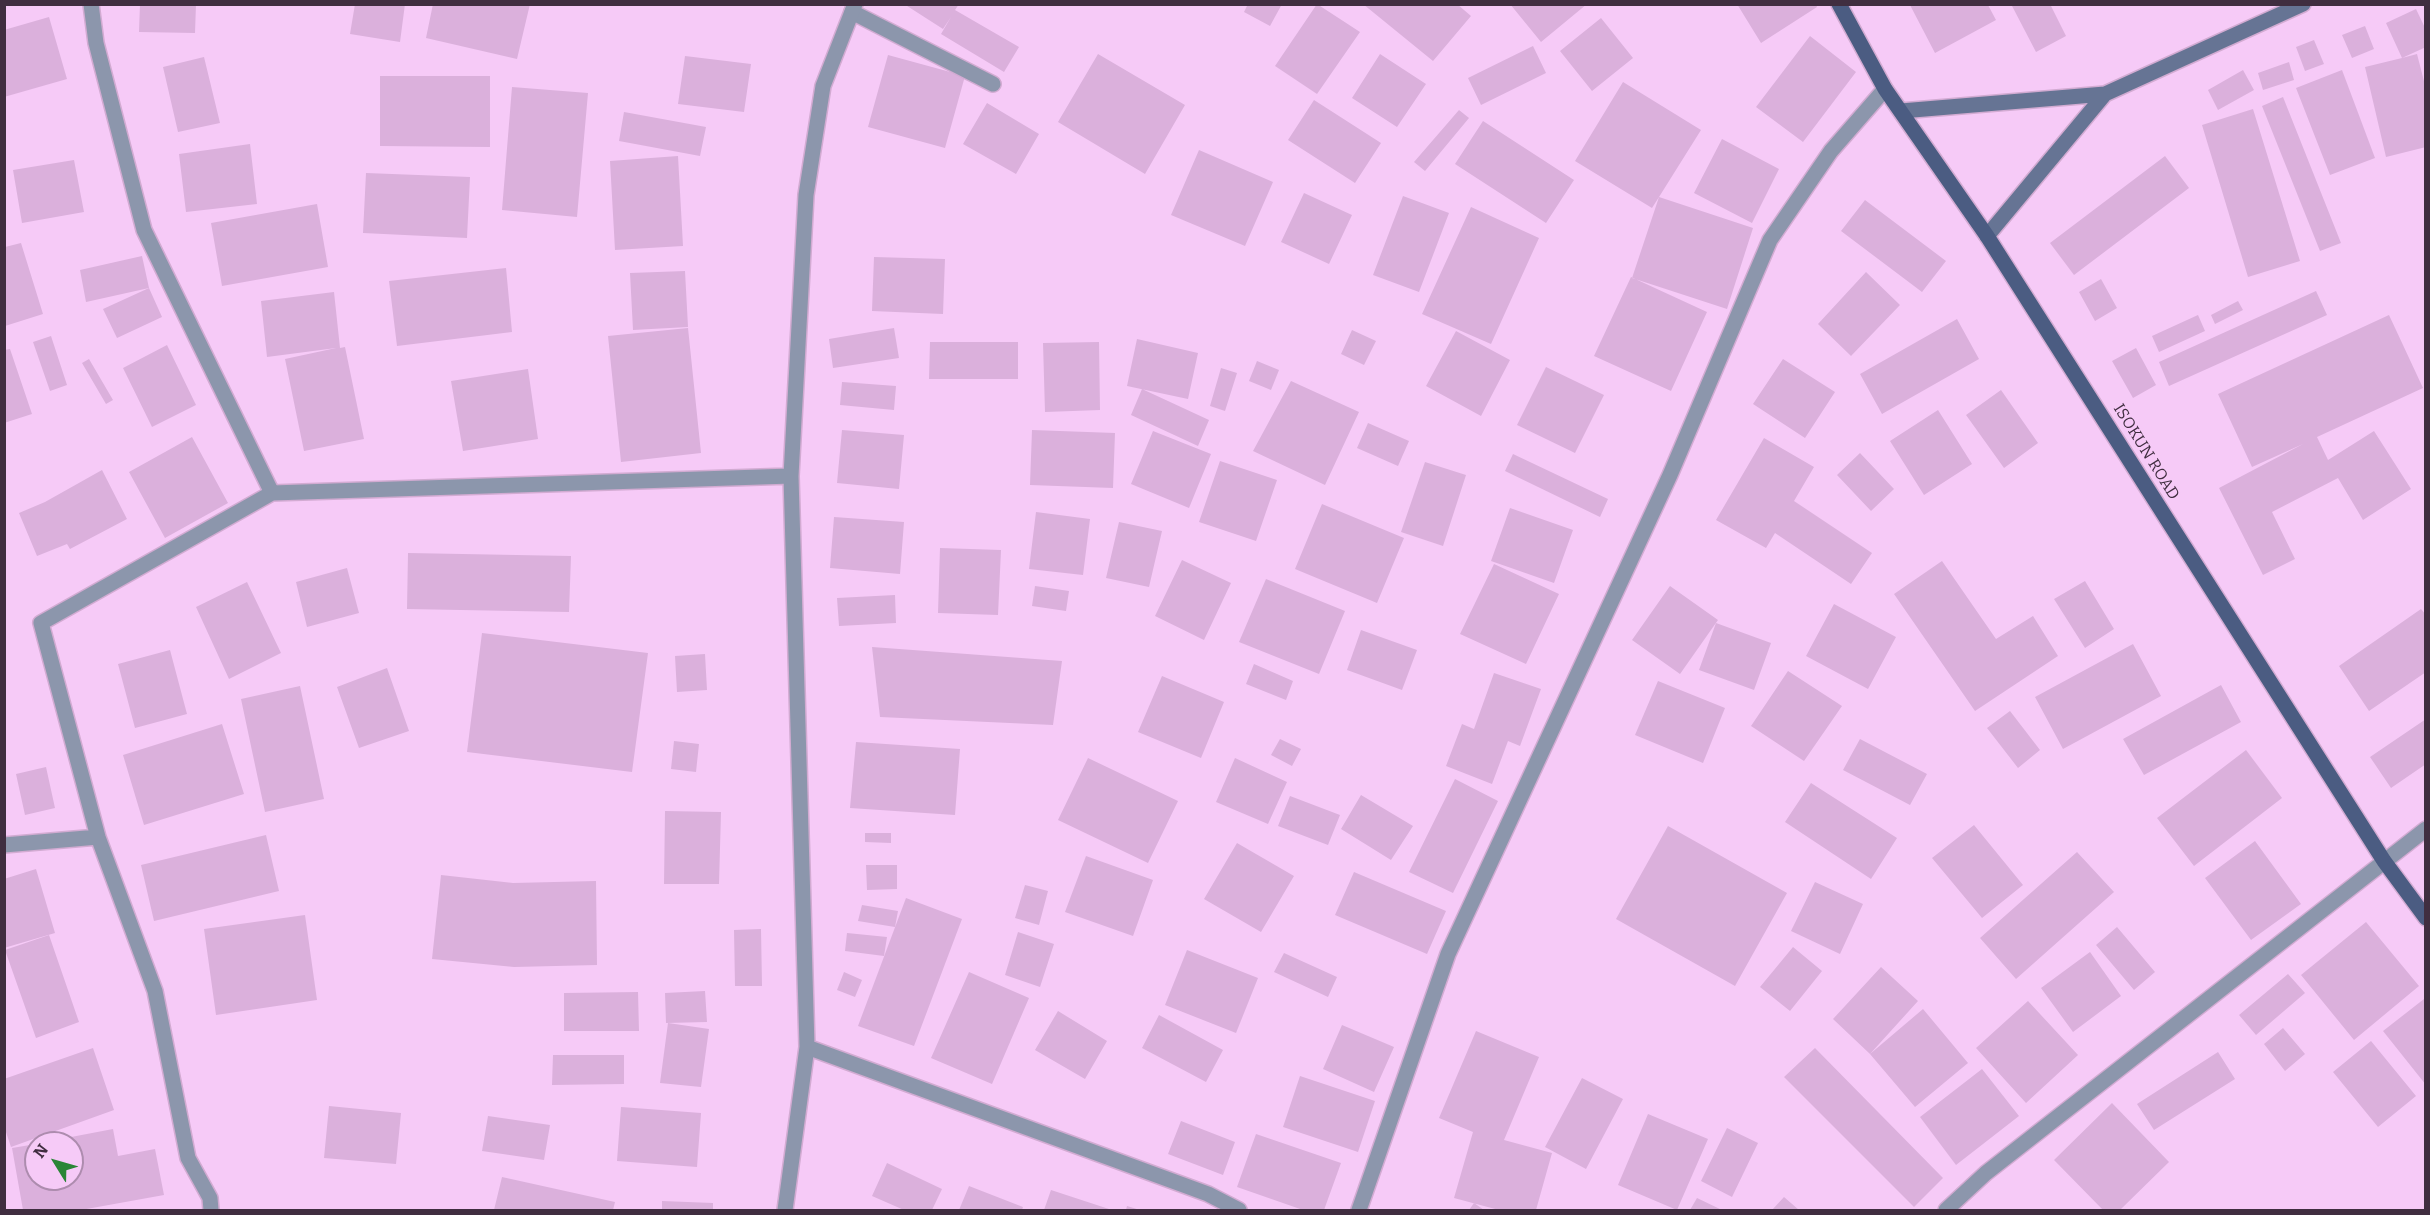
<!DOCTYPE html>
<style>
body{margin:0}
#map{position:relative;width:2430px;height:1215px;overflow:hidden;background:#f6caf7;font-family:Bitter,serif}
canvas{display:block}
.frame{position:absolute;inset:0;border:6px solid #402e40;pointer-events:none}
.north{position:absolute;left:24px;top:1131px;width:60px;height:60px;box-sizing:border-box;background:#f6caf7;border:2px solid #ad8cae;border-radius:50%;rotate:307deg;font-size:16px;font-weight:700;line-height:24px;text-align:center;color:#402e40}
.north::after{content:'';display:block;margin:auto;width:21px;height:27px;background:#2a8536;clip-path:polygon(50% 0,100% 100%,50% 72%,0 100%)}
</style>
<div id="map">
<canvas width="2430" height="1215"></canvas>
<div class="frame"></div>
<div class="north">N</div>
</div>
<script>
const g = document.querySelector('canvas').getContext('2d');
g.lineJoin = 'round';
function fillPath(path, color) { g.fillStyle = color; g.fill(path, 'evenodd'); }
const shape = rows => new Path2D(rows.map(r => 'M' + r).join(''));
function stroke(path, color, width, dash) { g.strokeStyle = color; g.lineWidth = width; g.lineCap = dash ? 'butt' : 'round'; g.setLineDash(dash || []); g.stroke(path); }
function drawText(font, color, halo, rows, align = 'center') {
  g.font = font + ' Bitter,serif'; g.lineWidth = 5; g.setLineDash([]); g.textBaseline = 'middle'; g.strokeStyle = halo; g.fillStyle = color; for (const [text, x, y, turn = 0] of rows) {
    g.save(); g.translate(x, y); g.rotate((+turn || 0) * Math.PI / 180); g.textAlign = isNaN(turn) ? turn : align; if (halo) g.strokeText(text, 0, 0); g.fillText(text, 0, 0); g.restore();
  }
}
fillPath(shape([
 [140,4,196,4,195,33,139,32],
 [355,4,405,4,400,42,350,34],
 [433,4,530,4,517,59,426,38],
 [904,4,959,4,955,10,1019,47,1004,72,941,34,951,17,943,29],
 [1248,4,1282,4,1270,26,1244,12],
 [1317,4,1360,32,1317,94,1275,66],
 [1363,4,1457,4,1471,16,1433,61],
 [1510,4,1587,4,1541,42],
 [1737,4,1816,4,1817,7,1761,43],
 [2011,4,2050,4,2066,36,2036,52],
 [1910,5,1988,5,1996,20,1935,53],
 [2416,9,2426,30,2426,47,2402,58,2417,54,2426,89,2426,147,2386,157,2365,67,2402,58,2386,23],
 [49,17,67,79,4,97,4,30],
 [1601,18,1633,58,1592,91,1560,51],
 [2365,26,2374,49,2352,58,2342,35],
 [1810,36,1856,72,1803,142,1756,107],
 [2314,40,2324,64,2305,71,2296,47],
 [1533,46,1546,73,1481,105,1468,78],
 [1098,54,1185,105,1145,174,1058,122],
 [1380,54,1426,84,1397,127,1352,98],
 [888,55,965,76,945,148,868,127],
 [685,56,751,64,744,112,678,104],
 [204,57,220,123,178,132,163,67],
 [2289,62,2294,80,2263,90,2258,73],
 [2243,70,2254,90,2218,110,2208,90],
 [2342,70,2375,158,2330,175,2296,88],
 [380,76,490,76,490,147,380,146],
 [1623,82,1701,130,1659,197,1753,228,1727,309,1632,278,1659,197,1652,208,1575,161],
 [512,87,588,93,577,217,502,210],
 [2283,97,2341,243,2320,251,2262,106],
 [1314,100,1381,143,1355,183,1288,140],
 [987,103,1039,134,1016,174,963,144],
 [2253,109,2300,261,2248,277,2202,125],
 [1459,110,1469,118,1425,171,1414,162],
 [624,112,706,127,700,156,619,141],
 [1483,121,1574,180,1546,223,1455,164],
 [1722,139,1779,169,1752,223,1694,193],
 [250,144,257,204,186,212,179,154],
 [1199,150,1273,182,1245,246,1171,215],
 [678,156,683,246,615,250,610,161],
 [2165,156,2189,188,2074,275,2050,243],
 [74,160,84,212,22,223,13,170],
 [366,173,470,177,467,238,363,233],
 [1304,193,1352,215,1329,264,1281,242],
 [1403,196,1449,213,1419,292,1373,275],
 [1865,200,1946,261,1922,292,1841,231],
 [317,204,328,267,222,286,211,223],
 [1471,207,1539,238,1491,344,1422,314],
 [21,243,43,314,5,326,5,247],
 [142,256,149,288,162,317,117,338,103,309,149,288,86,302,80,270],
 [874,257,945,259,943,314,872,311],
 [506,268,512,332,397,346,389,281],
 [685,271,688,327,633,330,630,273],
 [1866,272,1900,305,1851,356,1818,324],
 [1631,277,1707,312,1671,391,1594,356],
 [2101,279,2117,308,2095,321,2079,292],
 [2316,291,2327,315,2169,386,2159,362],
 [334,292,340,348,345,347,364,439,304,451,285,359,336,348,267,357,261,301],
 [2238,301,2243,310,2215,324,2211,315],
 [2198,315,2205,331,2159,352,2152,336],
 [2389,315,2423,388,2317,437,2328,460,2374,431,2411,489,2363,520,2338,478,2272,512,2295,559,2263,575,2219,488,2303,444,2252,467,2218,394],
 [1957,319,1979,359,1882,414,1860,374],
 [688,328,701,453,621,462,608,336],
 [894,328,899,358,833,368,829,339],
 [1352,330,1376,341,1364,365,1341,354],
 [1456,331,1510,360,1481,416,1426,386],
 [51,336,67,385,50,391,33,342],
 [1137,339,1198,353,1188,399,1127,386],
 [930,342,1018,342,1018,379,929,379],
 [1099,342,1100,410,1045,412,1043,343],
 [167,345,196,405,152,427,123,368],
 [2136,348,2156,385,2133,398,2112,361],
 [10,349,32,414,4,423,4,350],
 [89,359,113,400,106,404,82,363],
 [1783,359,1835,392,1805,438,1753,404],
 [1257,361,1279,370,1271,390,1249,381],
 [1546,367,1604,395,1575,453,1517,425],
 [1221,368,1237,373,1225,411,1210,406],
 [528,369,538,439,463,451,451,381],
 [1291,381,1359,412,1325,485,1253,451],
 [842,382,896,386,894,410,840,405],
 [1142,389,1209,420,1198,446,1131,415],
 [2001,390,2038,443,2004,468,1966,415],
 [1938,410,1972,464,1924,495,1890,441],
 [1368,423,1409,441,1398,466,1357,448],
 [842,430,904,435,899,489,837,483],
 [1032,430,1115,433,1113,488,1030,485],
 [1153,431,1211,454,1189,508,1131,484],
 [192,437,228,503,165,538,129,472],
 [1764,438,1814,467,1794,501,1872,553,1851,584,1775,533,1766,548,1716,520],
 [1860,453,1894,489,1871,511,1837,475],
 [1513,454,1608,499,1600,517,1505,471],
 [1220,461,1277,480,1256,541,1199,522],
 [1425,462,1466,475,1443,546,1401,532],
 [102,470,127,519,70,549,67,544,37,556,19,513,45,502],
 [1322,504,1404,538,1377,603,1295,569],
 [1510,508,1573,530,1554,583,1491,561],
 [1036,512,1090,519,1083,575,1029,569],
 [834,517,904,522,900,574,830,568],
 [1119,522,1162,531,1149,587,1106,578],
 [940,548,1001,550,998,615,938,613],
 [408,553,571,556,569,612,407,609],
 [1182,560,1231,583,1204,640,1155,616],
 [1942,561,1996,639,2033,616,2058,656,1975,711,1894,594],
 [1494,564,1559,594,1526,664,1460,634],
 [347,568,359,613,307,627,296,582],
 [1266,579,1345,611,1319,674,1239,642],
 [2085,581,2114,629,2085,648,2054,599],
 [247,582,281,653,229,679,196,607],
 [1035,586,1069,591,1066,611,1032,606],
 [1670,586,1718,620,1680,674,1632,640],
 [895,595,896,623,839,626,837,598],
 [1834,604,1896,637,1868,689,1806,656],
 [2421,609,2426,615,2426,672,2369,711,2339,666],
 [1716,623,1771,643,1754,690,1699,670],
 [1361,630,1417,650,1402,690,1347,670],
 [482,633,648,653,632,772,467,752],
 [2133,644,2161,696,2063,749,2035,697],
 [872,647,1062,661,1053,725,880,717],
 [170,650,187,714,135,728,118,664],
 [705,654,707,690,677,692,675,656],
 [1254,664,1293,681,1286,700,1246,684],
 [387,668,409,731,359,748,337,687],
 [1788,671,1842,706,1804,761,1751,726],
 [1494,673,1541,689,1520,746,1508,741,1492,784,1446,766,1462,724,1474,729],
 [1162,676,1224,702,1201,758,1138,732],
 [1658,681,1725,708,1703,763,1635,735],
 [2221,685,2241,722,2144,775,2123,739],
 [300,686,324,799,265,812,241,699],
 [2010,711,2040,750,2018,768,1987,728],
 [2426,719,2426,764,2391,788,2370,757],
 [222,724,244,794,144,825,123,755],
 [1280,739,1301,749,1292,766,1271,755],
 [1860,739,1927,774,1910,805,1843,770],
 [674,741,699,744,696,772,671,769],
 [856,742,960,749,955,815,850,808],
 [2246,750,2282,798,2194,866,2157,818],
 [1088,758,1178,801,1148,863,1058,820],
 [1235,758,1287,782,1268,824,1216,802],
 [46,767,55,808,25,815,16,774],
 [1455,779,1498,801,1453,893,1409,872],
 [1811,783,1897,838,1871,879,1785,822],
 [1361,795,1413,826,1391,860,1341,829],
 [1290,796,1340,815,1328,845,1278,826],
 [665,811,721,812,719,884,664,884],
 [1974,825,2023,885,1982,918,1932,858],
 [1668,826,1787,893,1735,986,1616,919],
 [865,833,891,833,891,843,865,842],
 [266,835,279,891,154,921,141,865],
 [2255,841,2301,904,2251,940,2205,878],
 [1237,843,1294,876,1261,932,1204,899],
 [2077,852,2114,892,2016,979,1980,938],
 [1086,856,1153,880,1133,936,1065,912],
 [866,865,897,865,897,889,867,890],
 [36,869,55,933,4,948,4,879],
 [1354,872,1446,911,1427,954,1335,915],
 [441,875,513,883,596,881,597,965,514,967,432,959],
 [1815,882,1863,904,1840,954,1791,931],
 [1025,885,1048,891,1039,925,1015,918],
 [906,898,962,919,914,1046,858,1026],
 [862,905,898,911,895,927,858,921],
 [305,915,317,1000,216,1015,204,929],
 [2366,922,2419,986,2354,1040,2301,975],
 [2117,927,2155,972,2134,990,2096,945],
 [761,929,762,986,735,986,734,930],
 [1018,932,1054,944,1040,987,1005,975],
 [847,933,887,937,884,956,845,951],
 [49,935,79,1022,36,1038,5,950],
 [1793,947,1822,971,1790,1011,1760,987],
 [1187,950,1258,978,1236,1033,1165,1005],
 [2090,952,2121,996,2073,1032,2041,988],
 [1284,953,1337,977,1328,997,1274,972],
 [1881,967,1918,1001,1870,1054,1833,1019],
 [844,972,862,980,855,997,837,990],
 [969,972,1029,998,992,1084,931,1058],
 [2288,974,2305,993,2256,1035,2239,1015],
 [705,991,707,1022,666,1023,665,993],
 [638,992,639,1031,564,1031,564,993],
 [2424,999,2426,1001,2426,1085,2383,1031],
 [2028,1001,2078,1055,2026,1103,1976,1048],
 [1923,1009,1968,1063,1915,1107,1870,1054],
 [1058,1011,1107,1041,1085,1079,1035,1050],
 [1159,1015,1223,1050,1206,1082,1142,1048],
 [668,1023,709,1029,701,1087,660,1083],
 [1342,1025,1394,1047,1374,1092,1323,1069],
 [2283,1028,2305,1054,2285,1071,2264,1044],
 [1476,1031,1539,1057,1504,1140,1552,1153,1536,1210,1499,1210,1454,1198,1473,1132,1439,1118],
 [2371,1041,2416,1096,2378,1127,2333,1072],
 [93,1048,114,1110,11,1147,4,1126,4,1079],
 [1815,1048,1943,1178,1914,1207,1784,1077],
 [2218,1052,2235,1079,2154,1130,2137,1104],
 [553,1055,624,1055,624,1084,552,1085],
 [1982,1069,2019,1116,1956,1165,1920,1117],
 [1300,1076,1375,1101,1358,1152,1283,1127],
 [1582,1078,1623,1099,1586,1169,1545,1147],
 [2112,1103,2169,1162,2120,1210,2103,1210,2054,1160],
 [329,1106,401,1113,396,1164,324,1158],
 [621,1107,701,1113,697,1167,617,1161],
 [1648,1114,1708,1139,1677,1210,1618,1185],
 [488,1116,550,1125,544,1160,482,1151],
 [1181,1121,1235,1142,1223,1175,1168,1154],
 [1727,1128,1758,1143,1732,1197,1701,1181],
 [113,1129,118,1156,155,1149,164,1195,81,1210,23,1210,12,1148,36,1144,36,1179,72,1179,72,1143,45,1142],
 [1256,1134,1341,1163,1324,1210,1303,1210,1237,1187],
 [887,1163,942,1189,932,1210,904,1210,872,1196],
 [502,1177,615,1202,613,1210,494,1210],
 [969,1186,1023,1207,1022,1210,959,1210],
 [1051,1190,1112,1210,1044,1210],
 [1784,1197,1799,1210,1772,1210],
 [1697,1198,1722,1210,1690,1210],
 [662,1201,713,1203,713,1210,662,1210],
 [1474,1203,1484,1210,1469,1210],
 [1127,1206,1140,1210,1126,1210]
]), '#dbb0dc');
const lane = shape([
 [852,12,993,84]
]);
const street = shape([
 [91,4,96,43,144,230,272,493],
 [4,845,98,837],
 [807,1047,1208,1194,1239,1210],
 [211,1210,210,1198,188,1158,155,991,98,837,41,623,272,493,791,476],
 [785,1210,807,1047,791,476,806,195,823,86,855,4],
 [1359,1210,1448,954,1670,475,1770,240,1831,151,1885,89],
 [1946,1210,1986,1173,2426,829]
]);
const secondary = shape([
 [1901,111,2105,94,2303,4],
 [1987,236,2105,94]
]);
const primary = shape([
 [1839,4,1885,89,1987,236,2384,861,2426,918]
]);
stroke(lane, '#d2abd2', 18);
stroke(street, '#d2abd2', 18);
stroke(secondary, '#d2abd2', 18);
stroke(primary, '#d2abd2', 18);
stroke(lane, '#8c96ac', 15);
stroke(street, '#8c96ac', 15);
stroke(secondary, '#667494', 15);
stroke(primary, '#4b5c82', 15);
drawText('16px', '#402e40', '#f6caf7', [
 ["ISOKUN ROAD",2146,452,58]
]);
</script>
